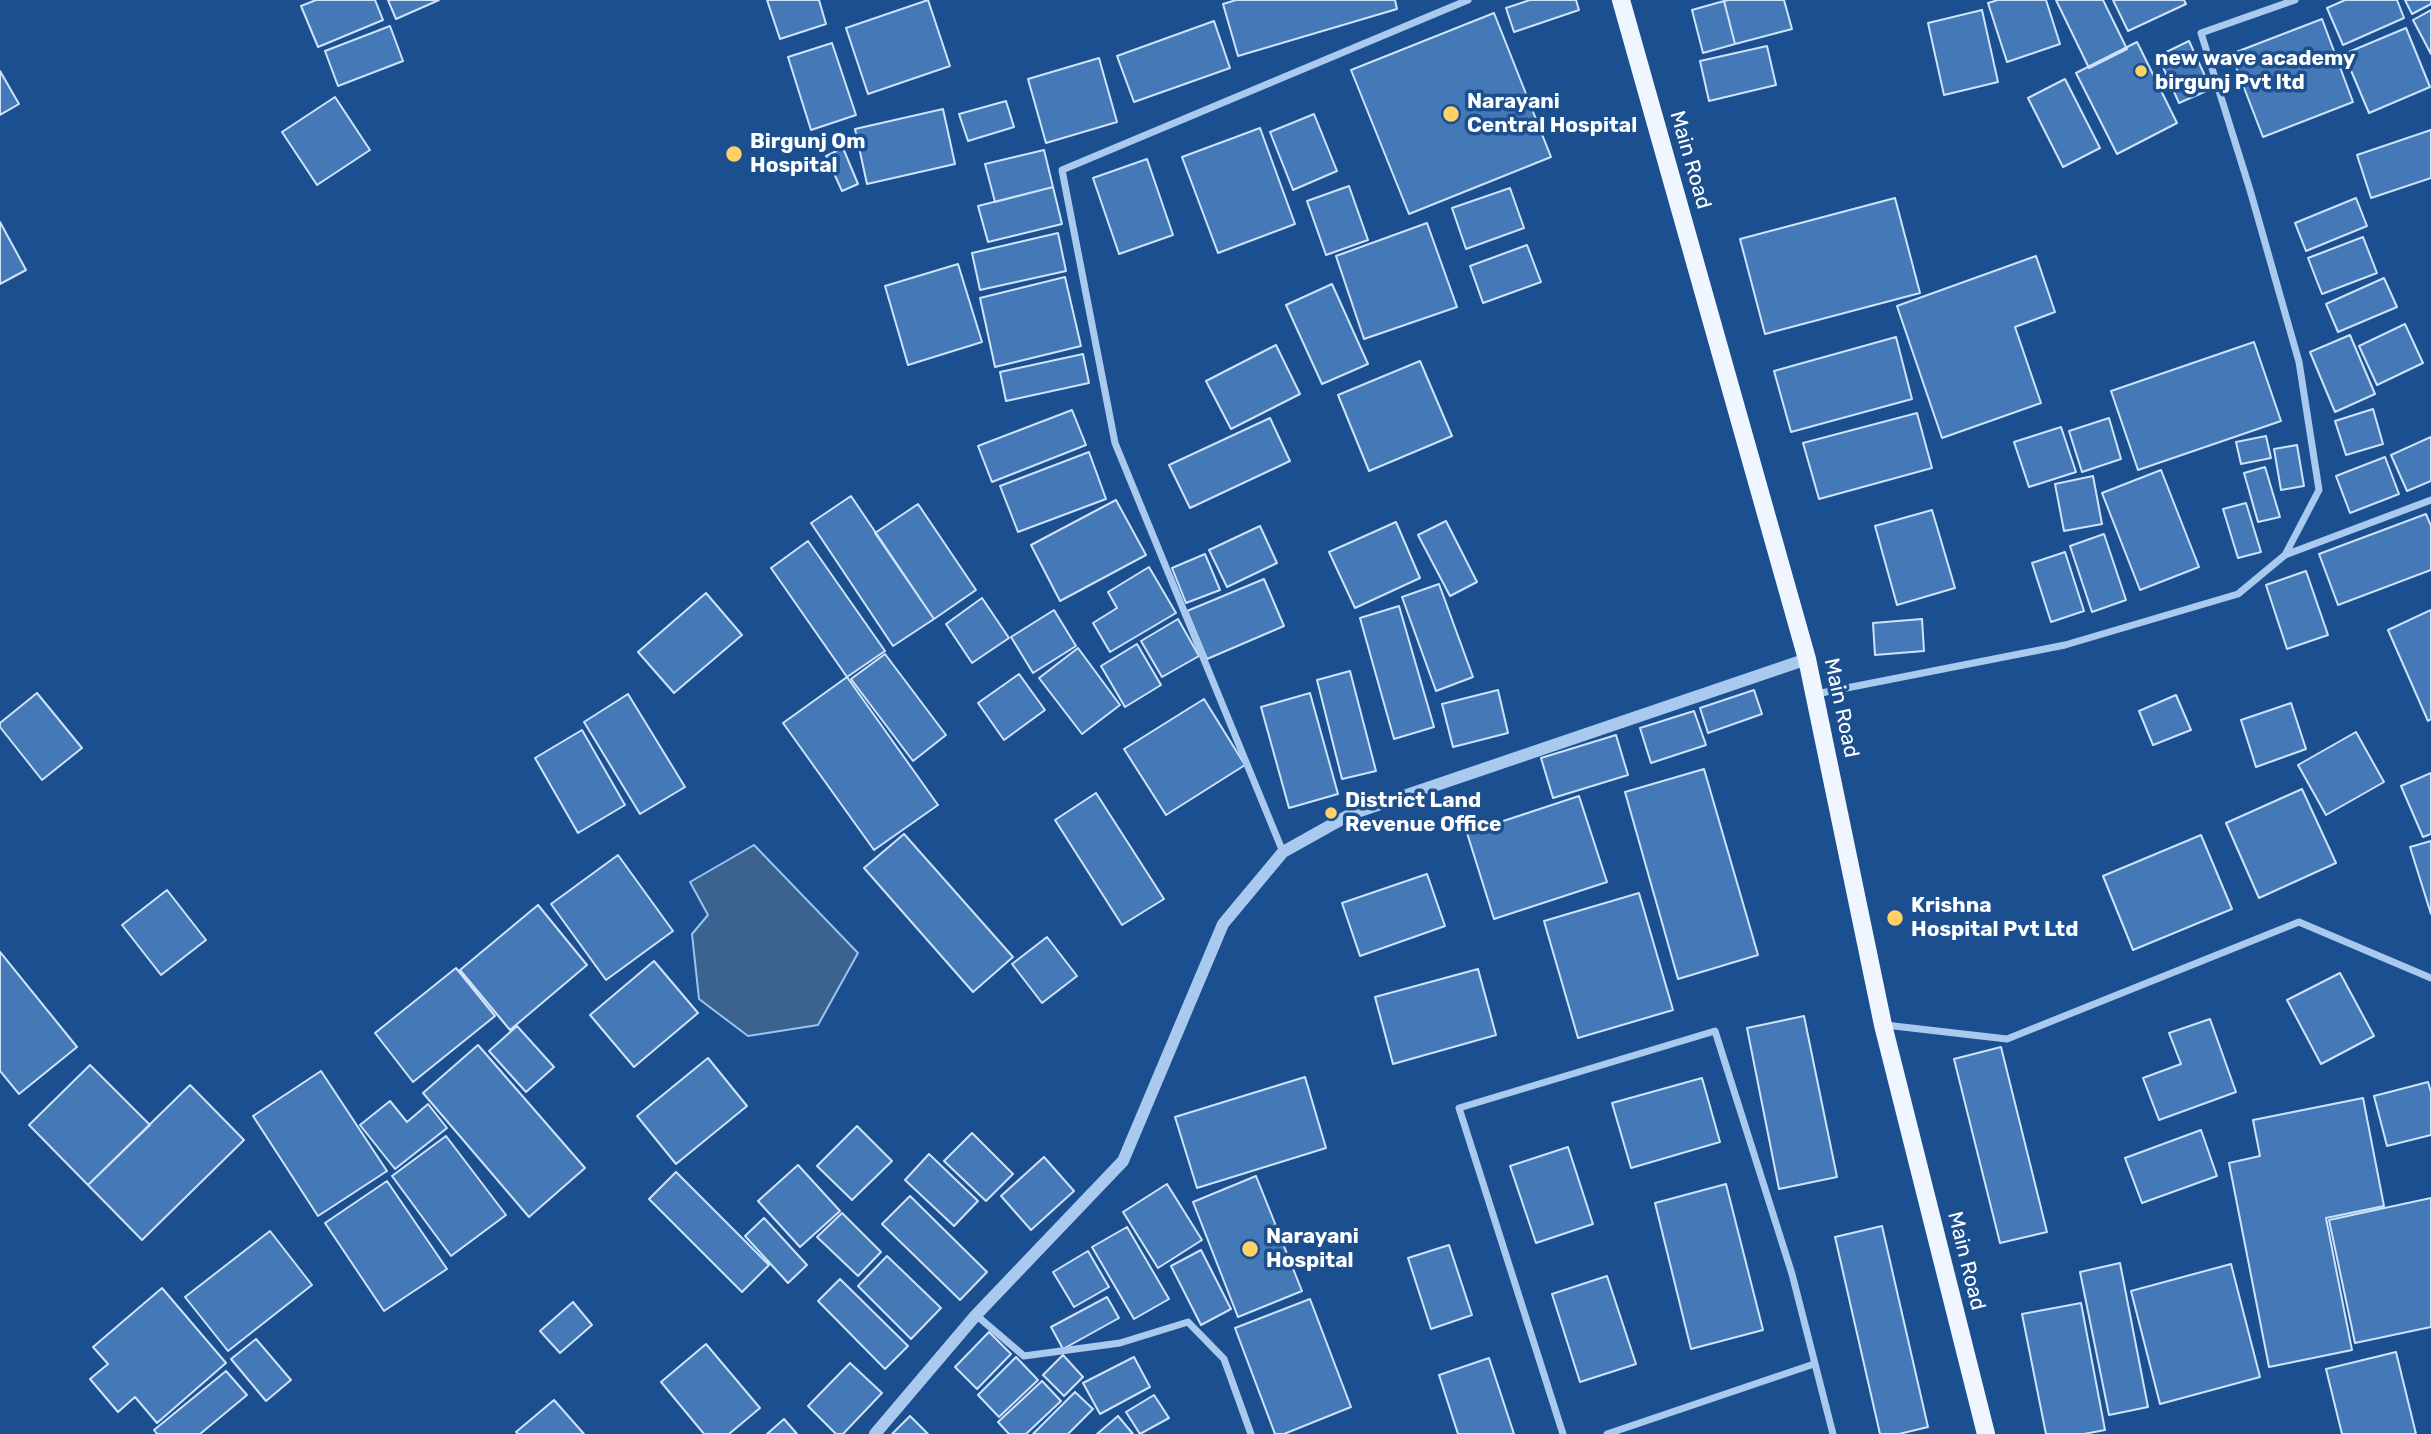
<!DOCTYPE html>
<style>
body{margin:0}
canvas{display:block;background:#1b4f8f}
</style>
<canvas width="2431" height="1434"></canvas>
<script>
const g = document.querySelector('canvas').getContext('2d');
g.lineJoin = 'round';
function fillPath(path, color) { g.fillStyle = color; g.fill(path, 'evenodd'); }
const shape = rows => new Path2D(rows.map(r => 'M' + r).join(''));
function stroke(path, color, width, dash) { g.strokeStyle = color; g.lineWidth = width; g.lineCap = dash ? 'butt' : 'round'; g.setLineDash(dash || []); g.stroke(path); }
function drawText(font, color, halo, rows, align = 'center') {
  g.font = font + ' Rubik,sans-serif'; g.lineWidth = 7; g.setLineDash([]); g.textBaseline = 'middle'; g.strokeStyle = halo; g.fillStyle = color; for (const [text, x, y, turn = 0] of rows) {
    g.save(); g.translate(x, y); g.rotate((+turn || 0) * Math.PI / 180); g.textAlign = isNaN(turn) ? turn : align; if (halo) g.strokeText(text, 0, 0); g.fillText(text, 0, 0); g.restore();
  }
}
const water = shape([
 [754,845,858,953,818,1025,748,1036,699,999,692,934,708,915,690,882,754,845]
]);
fillPath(water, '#3c6290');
stroke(water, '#9cc4f0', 2);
const building = shape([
 [316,0,375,0,383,20,318,47,301,6,316,0],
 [388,0,439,0,396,19,388,0],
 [767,0,819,0,826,24,780,39,767,0],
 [928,0,950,66,868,94,846,28,928,0],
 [1236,0,1395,0,1397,9,1238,56,1223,4,1236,0],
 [1530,0,1576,0,1579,10,1514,32,1506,8,1530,0],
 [1729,0,1784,0,1792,29,1735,44,1724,1,1729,0],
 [1998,0,2046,0,2060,44,2007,62,1988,3,1998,0],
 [2056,0,2103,0,2127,49,2089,68,2056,0],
 [2113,0,2184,0,2186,4,2128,31,2113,0],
 [2345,0,2397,0,2404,18,2343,45,2327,8,2345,0],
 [2405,0,2431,0,2431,4,2412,14,2405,0],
 [1724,1,1735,44,1703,53,1692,10,1724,1],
 [1982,10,1998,82,1944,95,1928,23,1982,10],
 [2431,10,2431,54,2413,20,2431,10],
 [1494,13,1551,157,1409,214,1351,70,1494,13],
 [2322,19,2353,102,2263,137,2231,54,2322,19],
 [1214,21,1230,68,1134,102,1117,56,1214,21],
 [390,26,403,61,338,86,325,51,390,26],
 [2406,28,2430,87,2369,113,2344,54,2406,28],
 [2189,41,2211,89,2179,103,2158,56,2189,41],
 [2137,42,2177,123,2117,154,2076,73,2137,42],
 [832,43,856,115,811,130,788,57,832,43],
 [1767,46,1776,85,1709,101,1700,61,1767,46],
 [1099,58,1117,122,1046,143,1028,79,1099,58],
 [0,71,19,104,0,115,0,71],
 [2065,79,2100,148,2063,167,2028,98,2065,79],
 [335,97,370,150,317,185,282,132,335,97],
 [1006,101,1014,127,968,141,959,114,1006,101],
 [943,109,955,164,867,184,855,129,943,109],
 [1314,114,1337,171,1293,190,1270,132,1314,114],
 [1260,128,1295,224,1218,253,1182,157,1260,128],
 [2431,130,2431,178,2371,198,2357,155,2431,130],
 [843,148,858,184,842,191,826,156,843,148],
 [1044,150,1053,187,995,202,985,164,1044,150],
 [1147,159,1173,235,1119,254,1093,178,1147,159],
 [1349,186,1368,240,1326,255,1307,201,1349,186],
 [1053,187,1062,224,988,242,978,206,1053,187],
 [1510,188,1524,228,1466,249,1452,208,1510,188],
 [1895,198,1920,293,1765,334,1740,239,1895,198],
 [2356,198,2367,226,2306,251,2295,223,2356,198],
 [0,222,26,270,0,284,0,222],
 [1427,223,1457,307,1364,339,1336,256,1427,223],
 [1058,233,1066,271,980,290,972,253,1058,233],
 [2363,237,2377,273,2322,294,2308,258,2363,237],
 [1527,245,1541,282,1483,303,1470,266,1527,245],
 [2036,256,2055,312,2015,327,2041,403,1942,438,1897,306,2036,256],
 [958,264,982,342,908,365,885,286,958,264],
 [1065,277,1081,346,995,367,980,298,1065,277],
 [2384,278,2397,307,2338,332,2326,304,2384,278],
 [1332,284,1368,364,1322,384,1286,305,1332,284],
 [2405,324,2423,363,2377,385,2359,346,2405,324],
 [2350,335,2375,394,2335,412,2310,352,2350,335],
 [1896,337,1912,399,1791,432,1774,371,1896,337],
 [2254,342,2281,421,2138,470,2111,391,2254,342],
 [1276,345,1300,394,1231,429,1206,381,1276,345],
 [1083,354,1089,383,1006,401,1000,372,1083,354],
 [1420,361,1452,436,1369,471,1338,395,1420,361],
 [2373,409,2383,444,2346,455,2335,421,2373,409],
 [1072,410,1086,445,992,482,978,446,1072,410],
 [1917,413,1932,468,1819,499,1803,443,1917,413],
 [1270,418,1290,461,1190,508,1169,465,1270,418],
 [2109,418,2121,459,2082,472,2069,431,2109,418],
 [2061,427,2076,472,2029,487,2014,442,2061,427],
 [2266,436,2271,458,2241,464,2236,442,2266,436],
 [2431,437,2431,481,2407,491,2391,455,2431,437],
 [2297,445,2304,486,2281,490,2274,449,2297,445],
 [1089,452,1106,499,1018,532,1000,486,1089,452],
 [2385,457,2399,494,2350,513,2336,476,2385,457],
 [2265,467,2280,517,2258,522,2244,473,2265,467],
 [2161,470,2199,567,2140,590,2102,493,2161,470],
 [2093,476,2102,524,2064,531,2055,484,2093,476],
 [851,496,934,619,893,646,811,523,851,496],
 [1116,500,1146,555,1060,601,1031,545,1116,500],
 [2246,503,2261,552,2238,558,2223,509,2246,503],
 [918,504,976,590,934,619,875,533,918,504],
 [1932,510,1955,588,1897,605,1875,526,1932,510],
 [2426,514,2431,526,2431,570,2338,605,2319,554,2426,514],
 [1446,521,1477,582,1450,596,1418,535,1446,521],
 [1396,522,1420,578,1355,608,1329,552,1396,522],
 [1260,526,1277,563,1227,587,1209,550,1260,526],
 [2104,534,2126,600,2092,612,2070,546,2104,534],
 [808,541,885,651,847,677,771,568,808,541],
 [2065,552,2084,611,2051,622,2032,563,2065,552],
 [1205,554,1220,590,1186,603,1172,568,1205,554],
 [1149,567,1176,613,1110,652,1093,623,1117,608,1108,592,1149,567],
 [2306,571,2328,635,2287,649,2266,585,2306,571],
 [1264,579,1284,626,1207,659,1187,611,1264,579],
 [1439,584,1473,677,1436,691,1402,597,1439,584],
 [706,593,742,635,674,693,638,652,706,593],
 [982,598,1009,638,972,663,946,624,982,598],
 [1399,606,1434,727,1394,739,1360,618,1399,606],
 [1054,610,1076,646,1033,673,1011,637,1054,610],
 [2431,610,2431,719,2428,721,2388,630,2431,610],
 [1178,619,1199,656,1162,677,1141,641,1178,619],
 [1922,619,1924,651,1875,655,1873,623,1922,619],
 [1137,644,1161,685,1125,707,1101,666,1137,644],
 [1078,648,1120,705,1082,734,1039,678,1078,648],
 [885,654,946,735,913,761,851,679,885,654],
 [1350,671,1376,771,1342,779,1317,680,1350,671],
 [1019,674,1045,710,1004,740,978,703,1019,674],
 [847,677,938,805,874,850,783,723,847,677],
 [1498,690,1508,733,1453,747,1442,704,1498,690],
 [1754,690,1762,714,1708,733,1700,708,1754,690],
 [37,693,82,748,42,780,0,727,0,723,37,693],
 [1310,693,1338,794,1289,808,1261,707,1310,693],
 [628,694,685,787,640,814,584,722,628,694],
 [2176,695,2191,730,2153,745,2139,711,2176,695],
 [1204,699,1245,765,1166,815,1124,749,1204,699],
 [2291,703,2306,749,2256,767,2241,720,2291,703],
 [1694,711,1706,745,1651,763,1640,728,1694,711],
 [582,730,625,805,578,833,535,758,582,730],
 [2356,732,2384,782,2326,815,2298,765,2356,732],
 [1616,735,1628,775,1553,798,1541,758,1616,735],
 [1704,769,1758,955,1678,979,1625,792,1704,769],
 [2431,773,2431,834,2423,837,2401,786,2431,773],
 [2302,789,2336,863,2259,898,2226,823,2302,789],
 [1096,793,1164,899,1122,925,1055,820,1096,793],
 [1579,796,1607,882,1494,919,1467,833,1579,796],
 [904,834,1013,957,973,992,864,868,904,834],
 [2201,835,2232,909,2133,950,2103,876,2201,835],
 [2431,841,2431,914,2410,847,2431,841],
 [618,855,673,931,606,980,551,904,618,855],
 [1427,874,1445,926,1360,956,1342,903,1427,874],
 [167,890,206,940,161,975,122,925,167,890],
 [1639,893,1673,1010,1578,1038,1544,921,1639,893],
 [538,905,587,965,510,1030,460,970,538,905],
 [1047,937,1077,976,1042,1003,1012,964,1047,937],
 [0,952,77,1047,19,1094,0,1071,0,952],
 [654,961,698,1013,634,1067,590,1015,654,961],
 [456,968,495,1016,413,1082,375,1033,456,968],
 [1478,969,1496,1035,1393,1064,1375,997,1478,969],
 [2340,973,2374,1036,2321,1064,2287,1000,2340,973],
 [1804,1016,1837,1177,1779,1189,1747,1028,1804,1016],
 [2210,1019,2236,1092,2159,1120,2143,1078,2181,1064,2169,1033,2210,1019],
 [517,1026,554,1067,526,1092,489,1051,517,1026],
 [478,1045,585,1168,529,1217,423,1093,478,1045],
 [2001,1047,2047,1232,2000,1243,1954,1059,2001,1047],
 [708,1058,747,1106,676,1164,637,1116,708,1058],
 [90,1065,150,1125,88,1185,29,1125,90,1065],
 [321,1071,387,1171,318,1216,253,1116,321,1071],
 [1305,1077,1326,1148,1197,1188,1175,1117,1305,1077],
 [1702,1078,1720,1142,1631,1168,1612,1103,1702,1078],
 [2428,1082,2431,1092,2431,1135,2387,1146,2374,1096,2428,1082],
 [190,1085,244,1140,142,1240,88,1185,190,1085],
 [2363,1098,2384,1206,2326,1218,2352,1350,2269,1367,2229,1163,2260,1156,2253,1120,2363,1098],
 [390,1101,407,1122,428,1104,447,1128,395,1169,360,1125,390,1101],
 [857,1126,892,1161,852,1200,817,1166,857,1126],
 [2201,1130,2217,1176,2142,1203,2125,1158,2201,1130],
 [972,1133,1013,1174,986,1201,944,1161,972,1133],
 [446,1136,506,1215,451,1256,392,1176,446,1136],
 [1568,1147,1593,1224,1536,1243,1510,1166,1568,1147],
 [929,1154,978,1201,954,1226,905,1180,929,1154],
 [1044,1157,1074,1191,1031,1230,1001,1196,1044,1157],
 [798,1165,840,1211,800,1247,758,1201,798,1165],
 [676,1172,769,1265,742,1292,649,1199,676,1172],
 [1256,1176,1302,1291,1238,1317,1193,1202,1256,1176],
 [387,1181,447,1269,384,1311,325,1223,387,1181],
 [1167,1184,1202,1240,1158,1268,1123,1212,1167,1184],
 [1726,1184,1763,1330,1691,1349,1655,1203,1726,1184],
 [910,1196,987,1272,960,1300,882,1224,910,1196],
 [2431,1198,2431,1327,2355,1343,2329,1220,2431,1198],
 [842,1213,881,1252,858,1276,817,1237,842,1213],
 [764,1218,807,1265,788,1283,745,1236,764,1218],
 [1882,1226,1928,1427,1899,1434,1880,1434,1835,1237,1882,1226],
 [1127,1227,1169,1299,1134,1319,1092,1247,1127,1227],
 [270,1231,312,1285,228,1351,185,1297,270,1231],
 [1449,1245,1472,1315,1431,1329,1408,1258,1449,1245],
 [1201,1250,1231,1309,1201,1325,1171,1266,1201,1250],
 [1088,1251,1109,1287,1074,1307,1053,1272,1088,1251],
 [887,1256,941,1308,911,1339,858,1286,887,1256],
 [2120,1263,2148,1407,2109,1415,2080,1272,2120,1263],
 [2231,1264,2260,1377,2160,1404,2131,1291,2231,1264],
 [1607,1276,1636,1364,1580,1382,1552,1294,1607,1276],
 [840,1279,908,1346,885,1369,818,1301,840,1279],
 [162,1288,226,1363,157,1423,135,1397,118,1412,90,1379,108,1364,93,1347,162,1288],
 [1107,1297,1119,1318,1063,1349,1051,1327,1107,1297],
 [1310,1299,1351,1407,1284,1434,1275,1434,1235,1328,1310,1299],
 [573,1302,592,1325,560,1353,540,1331,573,1302],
 [2081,1303,2105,1430,2084,1434,2046,1434,2022,1314,2081,1303],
 [989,1332,1011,1354,977,1389,955,1367,989,1332],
 [256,1339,291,1380,266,1401,231,1359,256,1339],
 [706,1344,760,1408,729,1434,704,1434,661,1382,706,1344],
 [2396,1352,2416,1434,2342,1434,2326,1369,2396,1352],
 [1063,1355,1083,1377,1064,1396,1043,1375,1063,1355],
 [1016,1357,1038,1380,999,1417,978,1395,1016,1357],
 [1134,1357,1150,1387,1100,1414,1083,1383,1134,1357],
 [1489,1358,1514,1434,1458,1434,1439,1375,1489,1358],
 [850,1363,882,1393,843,1434,836,1434,808,1406,850,1363],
 [226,1371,247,1395,200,1434,157,1434,154,1430,226,1371],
 [1042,1381,1061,1401,1026,1434,1009,1434,998,1422,1042,1381],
 [1075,1392,1093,1409,1068,1434,1033,1434,1075,1392],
 [1154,1395,1169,1418,1140,1434,1126,1412,1154,1395],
 [554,1400,584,1434,518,1434,516,1432,554,1400],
 [910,1416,928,1434,892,1434,910,1416],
 [1118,1416,1133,1434,1097,1434,1118,1416],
 [784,1419,797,1434,767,1434,784,1419]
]);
fillPath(building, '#4478b7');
stroke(building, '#cfe3fa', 2);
stroke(shape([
 [2285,555,2431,500],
 [1816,694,2065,645,2238,594,2285,555,2319,490,2299,362,2250,190,2201,33,2295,0],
 [1283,852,1115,443,1062,170,1468,0],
 [1885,1025,2007,1039,2299,922,2431,978],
 [976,1315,1024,1356,1120,1343,1188,1322,1224,1359,1251,1434],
 [1563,1434,1459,1108,1715,1031,1792,1274,1833,1434],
 [1607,1434,1814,1364]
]), '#a9c9ee', 7);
stroke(shape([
 [875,1434,976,1315,1123,1161,1223,924,1283,852,1351,814,1807,659]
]), '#a9c9ee', 12);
stroke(shape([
 [1621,0,1807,659,1883,1025,1986,1434]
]), '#f0f6ff', 18);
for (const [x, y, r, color] of [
 [2141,71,7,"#ffd166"],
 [1451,114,9,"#ffd166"],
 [734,154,9,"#ffd166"],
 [1331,813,7,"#ffd166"],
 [1895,918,9,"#ffd166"],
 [1250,1249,9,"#ffd166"]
]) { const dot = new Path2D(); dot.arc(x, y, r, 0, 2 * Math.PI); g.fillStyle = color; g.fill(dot); stroke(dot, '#1b4f8f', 2.5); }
drawText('bold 21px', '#fff', '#1b4f8f', [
 ["new wave academy",2155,59],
 ["birgunj Pvt ltd",2155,83],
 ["Narayani",1467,102],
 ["Central Hospital",1467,126],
 ["Birgunj Om",750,142],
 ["Hospital",750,166],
 ["District Land",1345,801],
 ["Revenue Office",1345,825],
 ["Krishna",1911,906],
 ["Hospital Pvt Ltd",1911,930],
 ["Narayani",1266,1237],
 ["Hospital",1266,1261]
], 'left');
drawText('21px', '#fff', '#1b4f8f', [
 ["Main Road",1690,160,74],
 ["Main Road",1841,708,78],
 ["Main Road",1966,1261,76]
]);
</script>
